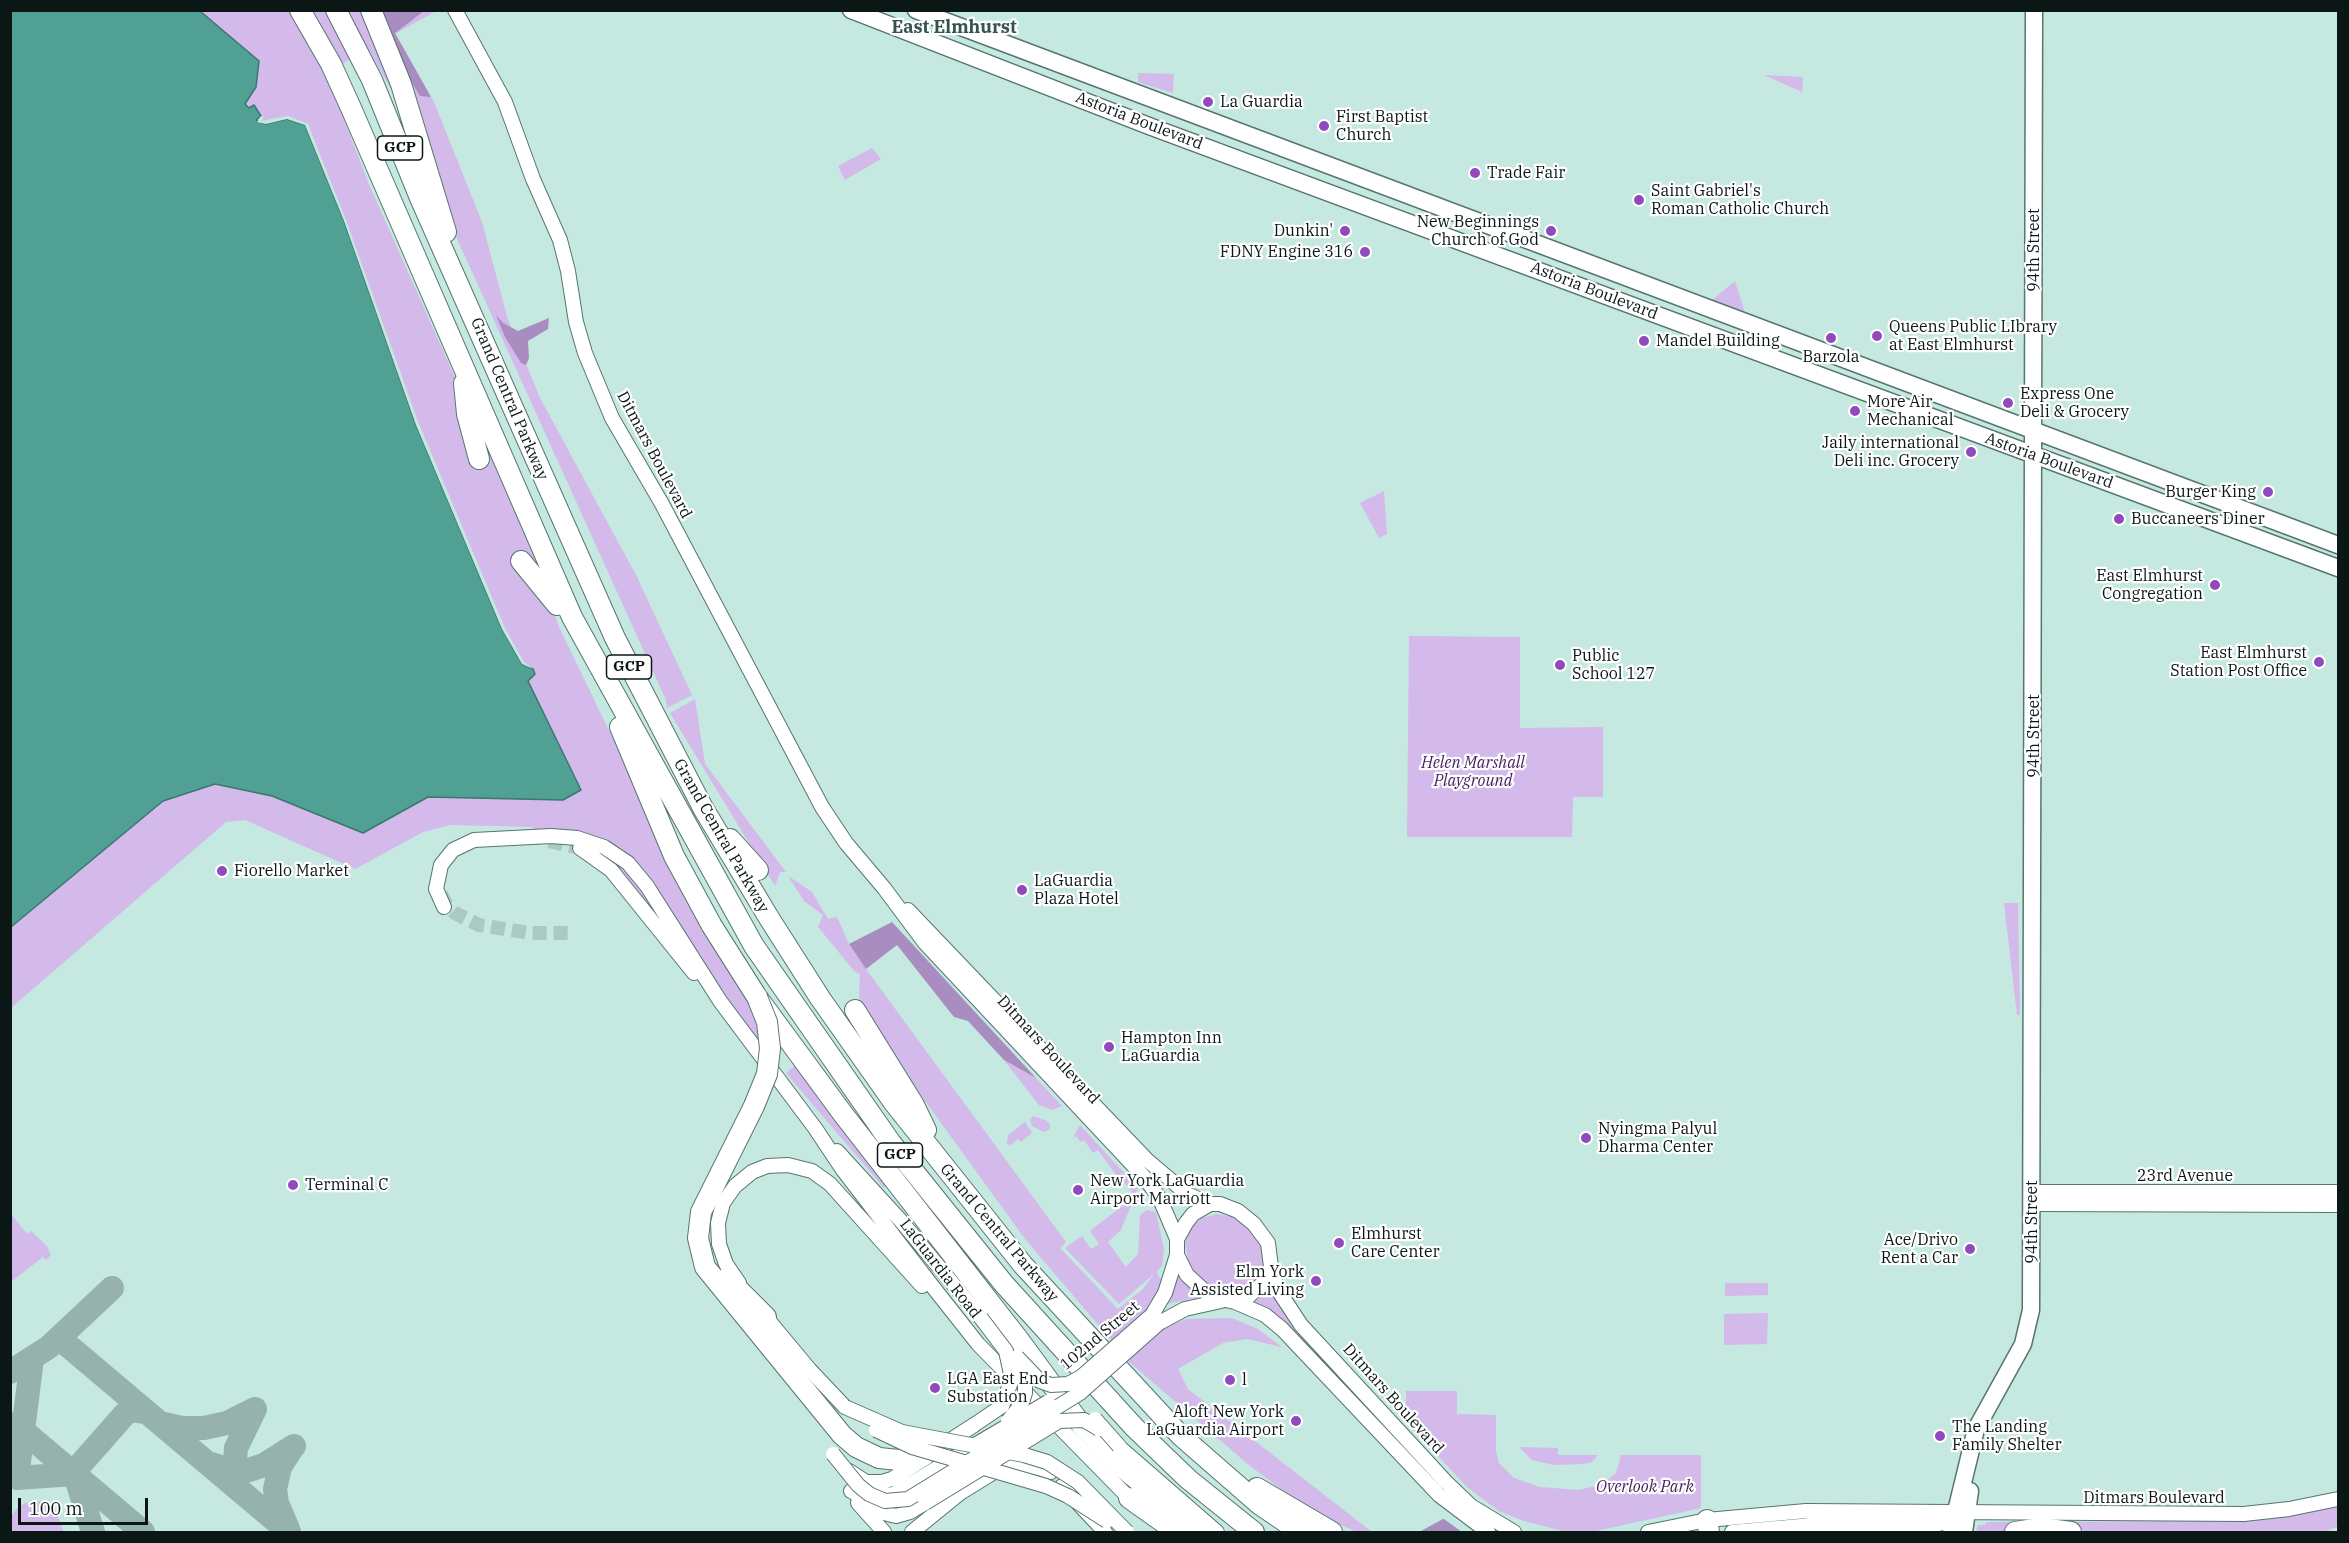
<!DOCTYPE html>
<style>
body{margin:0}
#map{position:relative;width:2349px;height:1543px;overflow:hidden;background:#c5e8e1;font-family:"IBM Plex Serif",serif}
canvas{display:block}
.frame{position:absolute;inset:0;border:12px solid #0a1715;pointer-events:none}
.scale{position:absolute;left:18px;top:1498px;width:130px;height:27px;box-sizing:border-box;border:3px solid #0a1715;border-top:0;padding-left:8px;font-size:18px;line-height:21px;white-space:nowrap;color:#0a1715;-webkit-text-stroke:4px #fff;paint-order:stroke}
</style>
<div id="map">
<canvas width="2349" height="1543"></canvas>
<div class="frame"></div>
<div class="scale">100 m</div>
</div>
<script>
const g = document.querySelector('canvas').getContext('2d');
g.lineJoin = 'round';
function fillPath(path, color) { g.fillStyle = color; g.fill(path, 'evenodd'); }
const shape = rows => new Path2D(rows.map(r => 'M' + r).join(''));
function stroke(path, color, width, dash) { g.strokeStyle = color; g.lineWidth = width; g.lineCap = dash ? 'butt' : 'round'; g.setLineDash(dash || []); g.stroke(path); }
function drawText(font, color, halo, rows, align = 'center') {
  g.font = font + ' "IBM Plex Serif",serif'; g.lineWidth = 4.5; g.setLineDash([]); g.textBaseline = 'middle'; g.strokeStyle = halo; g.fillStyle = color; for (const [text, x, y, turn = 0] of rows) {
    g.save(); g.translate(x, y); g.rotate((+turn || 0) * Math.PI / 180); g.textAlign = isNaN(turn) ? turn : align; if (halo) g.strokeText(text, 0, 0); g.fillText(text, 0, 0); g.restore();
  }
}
fillPath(shape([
 [147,11,436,11,395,34,434,102,482,222,508,320,540,398,636,575,692,695,667,708,666,700,458,241,431,158,367,47,327,75,368,182,530,546,559,627,631,776,655,837,698,917,753,1006,775,1058,721,996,678,920,665,929,612,861,582,834,537,831,532,827,450,825,423,832,355,869,245,820,226,822,11,1008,11,542],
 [1138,73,1174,74,1173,93,1138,82],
 [1764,75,1803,77,1802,92],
 [872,148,881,159,845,180,838,166],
 [1735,281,1745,313,1712,300],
 [1384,491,1387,534,1379,538,1360,503],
 [1409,636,1520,637,1520,728,1603,727,1603,797,1573,797,1572,837,1407,837],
 [695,699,705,764,786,872,780,872,775,886,670,713],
 [788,876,812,892,828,919,837,917,849,944,866,969,1066,1242,1060,1248,1118,1309,1143,1289,1154,1274,1119,1304,1065,1248,1082,1236,1091,1249,1099,1244,1090,1231,1135,1196,1124,1182,1116,1185,1113,1180,1117,1176,1098,1150,1093,1153,1084,1140,1081,1142,1076,1136,1073,1138,1080,1125,1138,1188,1121,1230,1108,1242,1126,1267,1138,1254,1140,1215,1147,1210,1156,1212,1164,1249,1162,1266,1157,1271,1158,1276,1163,1280,1148,1310,1112,1341,1025,1239,868,1022,859,997,860,974,855,972,818,927,823,915,804,901],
 [2004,903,2018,903,2020,1015,2017,1015],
 [1004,1060,1036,1078,1062,1106,1052,1110,1039,1105],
 [796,1065,889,1184,884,1188,786,1073],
 [1033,1116,1045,1120,1050,1124,1050,1129,1044,1132,1032,1126,1030,1120],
 [1025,1122,1032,1133,1021,1142,1018,1139,1010,1145,1007,1144,1008,1135],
 [10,1213,27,1234,31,1231,47,1246,51,1255,46,1260,43,1257,11,1282],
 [1217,1214,1233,1217,1246,1225,1257,1237,1263,1250,1266,1264,1261,1278,1251,1288,1237,1294,1221,1293,1206,1285,1195,1273,1188,1260,1185,1243,1190,1229,1202,1218],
 [1179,1273,1200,1297,1167,1304,1177,1275],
 [1725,1283,1768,1283,1768,1295,1725,1296],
 [1270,1287,1371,1406,1367,1410,1254,1303],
 [1768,1313,1767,1344,1724,1345,1724,1314],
 [1232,1318,1258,1329,1282,1347,1247,1339,1223,1343,1178,1369,1188,1389,1372,1532,1357,1532,1312,1512,1250,1466,1127,1360,1163,1329,1186,1319],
 [1406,1391,1457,1391,1457,1414,1496,1415,1496,1451,1499,1463,1514,1478,1540,1487,1579,1490,1603,1484,1616,1473,1621,1455,1701,1455,1701,1508,1596,1531,1563,1531,1524,1521,1499,1511,1468,1488,1406,1422],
 [1519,1447,1558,1448,1558,1455,1598,1455,1592,1462,1584,1464,1554,1465,1532,1460],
 [32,1500,53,1503,64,1532,11,1532,11,1516,19,1506],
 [2338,1507,2338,1526,2326,1532,2086,1532,2066,1522,2252,1520],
 [1986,1522,2022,1522,2022,1525,2001,1532,1976,1532,1978,1525,1985,1525]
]), '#d4b9eb');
fillPath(shape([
 [394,10,424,11,395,33,431,97,420,96,412,83,380,11],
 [496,315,503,323,518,331,549,318,548,329,528,341,529,358,526,365,521,363,505,337],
 [892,922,1036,1078,1004,1060,968,1021,954,1017,897,945,866,969,849,944],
 [1444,1519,1462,1532,1419,1532,1443,1519]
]), '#a98cc0');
const water = shape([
 [11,11,200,11,259,61,256,87,245,104,249,108,254,105,261,116,256,120,266,124,287,119,305,125,344,221,416,425,502,629,522,664,533,669,535,674,528,681,581,790,563,800,428,797,363,833,272,796,215,784,163,801,11,927,11,11]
]);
fillPath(water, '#50a094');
stroke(water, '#3b776e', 1.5);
fillPath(shape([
 [261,116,264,117,261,121,288,116,308,124,346,220,419,424,505,628,524,662,533,669,522,664,502,629,416,425,344,221,305,125,287,119,266,124,257,122]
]), '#c5e8e1');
stroke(shape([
 [59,1338,289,1532],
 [32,1359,17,1478,74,1474],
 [10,1372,49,1347,112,1288],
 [160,1423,182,1428,204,1428,227,1423,255,1409],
 [15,1424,143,1532],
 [211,1464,226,1469,249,1470,264,1465,294,1446],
 [73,1473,124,1415,130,1410,146,1412],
 [75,1475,93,1532],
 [238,1485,234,1474,236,1448,255,1409],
 [288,1529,277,1503,275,1489,280,1467,292,1448]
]), '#96b2ad', 24);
stroke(shape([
 [549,841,580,848],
 [441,894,446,904,455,913,479,925,530,933,570,933]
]), '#a9c9c2', 14, [14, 7]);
const minor = shape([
 [455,10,505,102,533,179,560,240,568,271,576,322,585,353,612,418,662,504,822,807,846,843,884,888,925,943,1145,1178,1160,1199,1177,1239],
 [580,848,611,870,694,973],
 [444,907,436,889,441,865,453,850,474,840,551,836,577,838,604,847,628,863,647,886,720,1001,815,1128,843,1170,933,1287,978,1344,1134,1503],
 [908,910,1147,1160,1187,1194,1210,1204],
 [837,1151,901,1221,987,1325],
 [2032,1192,2338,1192],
 [1210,1204,1220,1204,1238,1211,1254,1224,1268,1243,1271,1267,1267,1279,1247,1298,1235,1302,1211,1297,1187,1275,1177,1255,1177,1239,1186,1223,1193,1214,1210,1204],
 [2032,1204,2338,1205],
 [1271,1267,1278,1290,1301,1325,1446,1482,1471,1506,1514,1532],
 [739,1283,726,1264,719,1244,718,1223,723,1203,735,1186,752,1172,767,1166,788,1165,812,1171,830,1184,922,1286],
 [1235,1302,1265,1315,1282,1329,1439,1495,1488,1532],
 [760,1310,810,1370,845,1407],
 [1152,1315,1165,1293,1177,1255],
 [1159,1323,1185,1309,1221,1301],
 [1110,1439,1217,1532],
 [943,1445,974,1425],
 [849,1471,866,1482,882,1482,892,1479,927,1457],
 [1062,1486,1105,1532],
 [851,1491,867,1498,894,1494,975,1445],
 [857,1496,876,1511,896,1516,910,1512,925,1503],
 [858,1503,884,1532],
 [912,1532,960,1493,999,1469,1014,1466,1035,1467,1051,1472],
 [1648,1532,1707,1520,1806,1511,2244,1514,2289,1509,2338,1499],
 [1732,1532,1824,1524,1939,1524,1963,1515]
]);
const major = shape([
 [851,10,1149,126,2338,568],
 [916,10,2338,545],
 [1951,1532,1976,1429,2023,1344,2031,1310,2034,10],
 [1964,1532,1970,1491]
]);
const highway = shape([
 [300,10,331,64,351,108,572,617,754,946,891,1143,1004,1284,1134,1427,1188,1479,1254,1532],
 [336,10,372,80,420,198,615,638,703,808,769,918,820,998,894,1103,1023,1265,1181,1436,1259,1504,1300,1532],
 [371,10,401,84,446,232],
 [464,383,467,414,479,459],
 [521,561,557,605],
 [620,727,674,856,712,926,757,997,843,1114,1019,1340,1083,1427,1122,1467,1200,1532],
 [730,839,758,870],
 [855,1010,914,1105,926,1130],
 [754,1106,701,1212,698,1238,705,1267,842,1435,856,1447,879,1458,899,1460,941,1447],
 [727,1278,766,1317],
 [1257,1488,1332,1532],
 [1129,1498,1177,1532],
 [1707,1520,1709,1532],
 [2015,1532,2041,1528,2071,1532]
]);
stroke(minor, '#567570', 16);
stroke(major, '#567570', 19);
stroke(highway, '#567570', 22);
stroke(minor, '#fff', 14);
stroke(major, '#fff', 16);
stroke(highway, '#fff', 20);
const minorBridge = shape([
 [1017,1357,1040,1381,1051,1385,1068,1384,1081,1377,1152,1315],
 [845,1407,902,1432,1024,1455,1047,1462,1078,1482,1127,1532],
 [1095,1419,1119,1446],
 [1008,1421,1021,1405,1025,1393,1025,1377,1021,1366],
 [974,1425,1002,1406,1012,1379,1006,1351,981,1318],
 [876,1430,912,1447,1046,1486,1068,1496,1107,1521],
 [975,1445,1048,1402],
 [833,1454,858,1485,869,1494,885,1501,908,1499,1080,1393,1159,1323],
 [925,1503,1059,1421,1084,1420,1099,1429]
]);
const highwayBridge = shape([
 [754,1106,767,1074,770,1048,767,1022,757,997]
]);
stroke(minorBridge, '#567570', 16, []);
stroke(highwayBridge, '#567570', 22, []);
stroke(minorBridge, '#fff', 14);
stroke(highwayBridge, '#fff', 20);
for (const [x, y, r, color] of [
 [1208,102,6,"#904abd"],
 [1324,126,6,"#904abd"],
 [1475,173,6,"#904abd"],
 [1639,200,6,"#904abd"],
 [1345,231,6,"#904abd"],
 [1551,231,6,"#904abd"],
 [1365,252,6,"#904abd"],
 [1877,336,6,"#904abd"],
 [1831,338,6,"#904abd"],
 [1644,341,6,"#904abd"],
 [2008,403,6,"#904abd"],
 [1855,411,6,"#904abd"],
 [1971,452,6,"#904abd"],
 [2268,492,6,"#904abd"],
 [2119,519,6,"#904abd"],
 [2215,585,6,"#904abd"],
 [2319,662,6,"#904abd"],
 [1560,665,6,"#904abd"],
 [222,871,6,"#904abd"],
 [1022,890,6,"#904abd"],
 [1109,1047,6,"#904abd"],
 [1586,1138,6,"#904abd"],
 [293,1185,6,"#904abd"],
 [1078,1190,6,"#904abd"],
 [1339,1243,6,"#904abd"],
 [1970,1249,6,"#904abd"],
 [1316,1281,6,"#904abd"],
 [1230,1380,6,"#904abd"],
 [935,1388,6,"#904abd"],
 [1296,1421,6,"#904abd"],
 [1940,1436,6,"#904abd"]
]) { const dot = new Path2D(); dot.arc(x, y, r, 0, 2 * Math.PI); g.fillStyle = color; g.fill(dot); stroke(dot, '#fff', 2); }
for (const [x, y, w] of [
 [400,148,45],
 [629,667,45],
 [900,1155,45]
]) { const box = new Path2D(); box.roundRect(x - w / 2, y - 12, w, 24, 4.5); g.fillStyle = '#fff'; g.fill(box); stroke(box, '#0a1715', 1.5); }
drawText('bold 15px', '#0a1715', null, [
 ["GCP",400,148],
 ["GCP",629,667],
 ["GCP",900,1155]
]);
drawText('16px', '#0a1715', '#fff', [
 ["La Guardia",1220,102],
 ["First Baptist",1336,117],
 ["Church",1336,135],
 ["Trade Fair",1487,173],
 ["Saint Gabriel's",1651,191],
 ["Roman Catholic Church",1651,209],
 ["New Beginnings",1539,222,"right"],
 ["Church of God",1539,240,"right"],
 ["Dunkin'",1333,231,"right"],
 ["FDNY Engine 316",1353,252,"right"],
 ["Queens Public LIbrary",1889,327],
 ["at East Elmhurst",1889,345],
 ["Mandel Building",1656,341],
 ["Barzola",1831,357,"center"],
 ["Express One",2020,394],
 ["Deli & Grocery",2020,412],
 ["More Air",1867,402],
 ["Mechanical",1867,420],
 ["Jaily international",1959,443,"right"],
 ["Deli inc. Grocery",1959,461,"right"],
 ["Burger King",2256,492,"right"],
 ["Buccaneers Diner",2131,519],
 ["East Elmhurst",2203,576,"right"],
 ["Congregation",2203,594,"right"],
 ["East Elmhurst",2307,653,"right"],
 ["Station Post Office",2307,671,"right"],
 ["Public",1572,656],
 ["School 127",1572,674],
 ["Fiorello Market",234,871],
 ["LaGuardia",1034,881],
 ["Plaza Hotel",1034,899],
 ["Hampton Inn",1121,1038],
 ["LaGuardia",1121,1056],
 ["Nyingma Palyul",1598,1129],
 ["Dharma Center",1598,1147],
 ["New York LaGuardia",1090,1181],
 ["Airport Marriott",1090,1199],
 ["Terminal C",305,1185],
 ["Elmhurst",1351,1234],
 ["Care Center",1351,1252],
 ["Ace/Drivo",1958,1240,"right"],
 ["Rent a Car",1958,1258,"right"],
 ["Elm York",1304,1272,"right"],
 ["Assisted Living",1304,1290,"right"],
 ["LGA East End",947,1379],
 ["Substation",947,1397],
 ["l",1242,1380],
 ["Aloft New York",1284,1412,"right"],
 ["LaGuardia Airport",1284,1430,"right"],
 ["The Landing",1952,1427],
 ["Family Shelter",1952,1445]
], 'left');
drawText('16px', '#0a1715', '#fff', [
 ["Astoria Boulevard",1139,121,21],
 ["94th Street",2034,250,-90],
 ["Astoria Boulevard",1594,291,21],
 ["Grand Central Parkway",509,399,67],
 ["Ditmars Boulevard",654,455,62],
 ["Astoria Boulevard",2049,461,20],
 ["94th Street",2034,736,-90],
 ["Grand Central Parkway",721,836,60],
 ["Ditmars Boulevard",1048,1050,47],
 ["23rd Avenue",2185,1176],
 ["94th Street",2032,1222,-90],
 ["Grand Central Parkway",999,1233,50],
 ["LaGuardia Road",940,1269,52],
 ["102nd Street",1100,1336,-40],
 ["Ditmars Boulevard",1393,1399,48],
 ["Ditmars Boulevard",2154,1498]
]);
drawText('italic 16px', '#451f5e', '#fff', [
 ["Helen Marshall",1473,763],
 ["Playground",1473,781],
 ["Overlook Park",1645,1487]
]);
drawText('bold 18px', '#35544f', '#fff', [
 ["East Elmhurst",954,28]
]);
</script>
